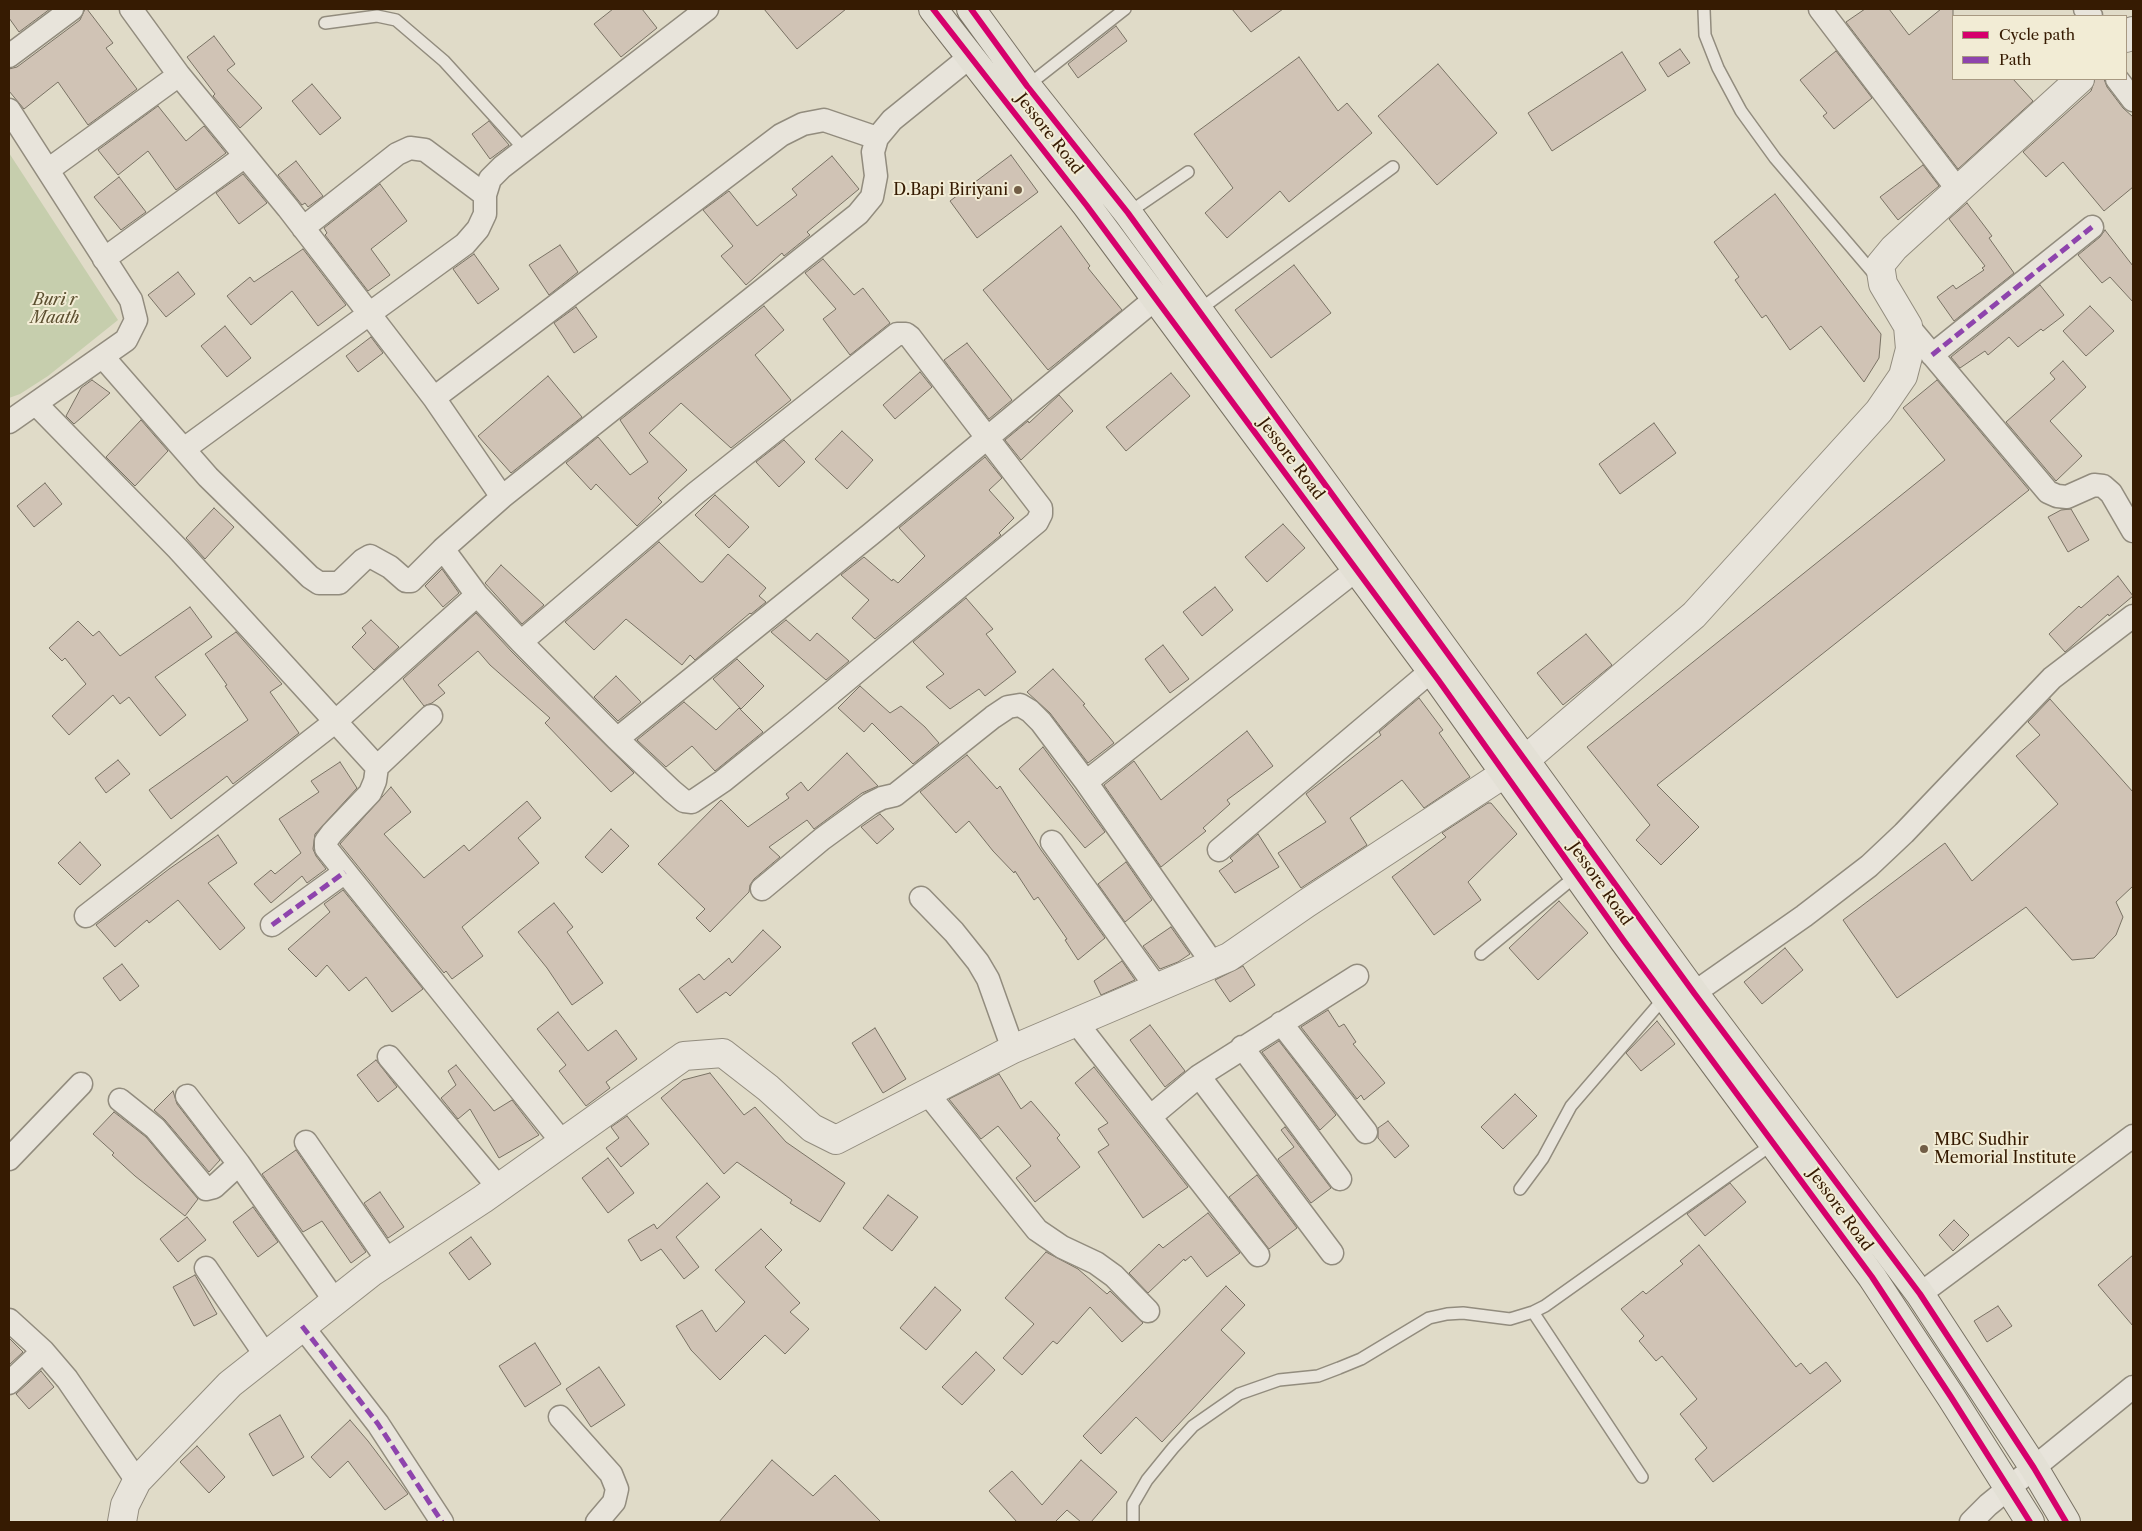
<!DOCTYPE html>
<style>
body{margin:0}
#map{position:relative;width:2142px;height:1531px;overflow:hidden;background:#e0dbc8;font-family:"Libre Caslon Text",serif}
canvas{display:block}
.frame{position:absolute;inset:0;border:10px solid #361b02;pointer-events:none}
.legend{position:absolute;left:1952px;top:15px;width:175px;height:65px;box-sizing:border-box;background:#f2ecd5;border:1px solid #a79881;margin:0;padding:6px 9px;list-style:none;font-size:15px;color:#361b02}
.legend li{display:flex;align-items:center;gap:10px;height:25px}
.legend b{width:25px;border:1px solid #a79881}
</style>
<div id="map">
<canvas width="2142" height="1531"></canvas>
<div class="frame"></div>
<ul class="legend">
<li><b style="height:6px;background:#d6006c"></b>Cycle path</li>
<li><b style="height:6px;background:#8e44ad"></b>Path</li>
</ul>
</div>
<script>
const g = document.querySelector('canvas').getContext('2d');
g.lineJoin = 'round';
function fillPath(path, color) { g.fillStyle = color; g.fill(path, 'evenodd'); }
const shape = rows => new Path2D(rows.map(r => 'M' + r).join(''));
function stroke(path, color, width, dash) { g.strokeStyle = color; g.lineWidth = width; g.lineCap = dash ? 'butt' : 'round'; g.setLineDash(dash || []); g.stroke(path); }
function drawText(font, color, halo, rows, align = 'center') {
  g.font = font + ' "Libre Caslon Text",serif'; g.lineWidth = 4; g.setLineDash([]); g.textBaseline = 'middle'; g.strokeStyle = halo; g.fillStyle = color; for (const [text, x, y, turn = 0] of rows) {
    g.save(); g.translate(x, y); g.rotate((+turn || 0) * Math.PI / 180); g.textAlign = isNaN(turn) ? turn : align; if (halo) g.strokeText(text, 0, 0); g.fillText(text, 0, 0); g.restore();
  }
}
fillPath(shape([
 [9,153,118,320,48,376,20,394,9,398]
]), '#c6cead');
const building = shape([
 [9,9,50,9,19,32,9,18,9,9],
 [85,9,87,9,113,43,106,48,137,89,88,125,58,82,24,109,9,91,9,69,17,67,80,20,85,9],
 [613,9,642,9,657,28,621,57,594,24,613,9],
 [764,9,846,9,797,49,764,9],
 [1232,9,1283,9,1251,32,1232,9],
 [1865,9,1889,9,1909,35,1941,9,1953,9,1953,79,2013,79,2033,101,1958,169,1846,22,1865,9],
 [1116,26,1127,41,1078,78,1068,64,1116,26],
 [214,36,235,64,227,70,262,108,240,128,213,96,215,94,187,57,214,36],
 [1680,49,1690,63,1668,77,1659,63,1680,49],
 [1836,51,1872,98,1834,129,1823,116,1827,113,1800,80,1836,51],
 [1622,52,1646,90,1552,151,1528,113,1622,52],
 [1299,57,1338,111,1347,103,1372,133,1289,202,1280,191,1227,238,1205,213,1233,188,1194,134,1299,57],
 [1438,64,1497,133,1437,185,1378,116,1438,64],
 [2095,79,2104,79,2107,87,2123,108,2133,117,2133,187,2104,211,2063,162,2046,177,2023,152,2091,91,2095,79],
 [312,84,341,118,320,135,292,101,312,84],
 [158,106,186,141,204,126,226,153,176,190,148,151,118,175,98,150,158,106],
 [489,121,509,145,490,159,472,134,489,121],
 [1011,155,1038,192,977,238,950,201,1011,155],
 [832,156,859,189,807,232,810,235,784,256,782,253,746,285,721,256,733,246,703,210,729,191,757,226,797,195,792,189,832,156],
 [296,161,323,196,308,207,305,203,302,205,278,175,296,161],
 [1923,165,1939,186,1898,220,1880,197,1923,165],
 [243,174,267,203,239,224,216,193,243,174],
 [119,177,146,212,121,230,94,197,119,177],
 [380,184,407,221,371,249,390,275,368,291,325,235,327,233,324,228,380,184],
 [1775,194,1881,334,1879,358,1864,382,1821,326,1790,350,1766,315,1762,318,1735,280,1739,277,1714,242,1775,194],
 [1967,203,1992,236,1989,238,2014,273,1954,321,1937,297,1953,285,1956,289,1984,270,1982,268,1985,266,1949,219,1967,203],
 [1061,226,1090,266,1088,268,1122,310,1048,370,983,290,1061,226],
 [2105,230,2133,266,2133,302,2110,277,2102,283,2078,255,2100,237,2105,230],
 [560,245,578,272,549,295,529,265,560,245],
 [303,249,346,305,318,326,292,291,251,325,227,296,250,277,254,282,303,249],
 [474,254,499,289,478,304,453,269,474,254],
 [823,259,854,295,863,288,890,323,850,355,823,319,836,309,805,273,823,259],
 [1294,265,1331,313,1271,358,1235,310,1294,265],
 [178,272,195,294,166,317,148,295,178,272],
 [2040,285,2064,315,2043,331,2041,329,2018,347,2009,337,1988,355,1985,351,1960,368,1951,357,2040,285],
 [764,306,784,330,755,355,791,400,731,448,681,403,649,433,687,470,658,498,662,502,637,526,596,484,591,490,566,463,598,437,630,475,648,462,620,420,764,306],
 [2090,306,2114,331,2086,356,2063,331,2090,306],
 [576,307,597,337,574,353,554,323,576,307],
 [225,326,251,358,227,377,201,346,225,326],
 [371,337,383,353,358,372,346,356,371,337],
 [967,343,1012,400,989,419,944,360,967,343],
 [2063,361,2086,387,2050,421,2082,456,2056,481,2006,422,2055,379,2050,373,2063,361],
 [920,372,932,387,895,419,883,405,920,372],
 [1171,373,1190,396,1126,451,1106,427,1171,373],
 [548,376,582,417,511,473,478,436,548,376],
 [92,380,110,393,74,424,66,416,81,388,92,380],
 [1937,380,2029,490,1657,785,1699,827,1661,865,1636,840,1650,825,1587,747,1945,460,1903,408,1937,380],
 [1059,395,1073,411,1021,460,1005,440,1028,421,1029,423,1059,395],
 [141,420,168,451,135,486,106,457,141,420],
 [1654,423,1676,453,1620,494,1599,464,1654,423],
 [842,431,873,460,847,489,815,459,842,431],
 [784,440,805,462,779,487,756,462,784,440],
 [985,457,1002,478,989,490,1014,518,999,533,1001,535,875,639,852,618,869,600,841,575,864,557,892,581,893,579,898,583,925,556,899,528,985,457],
 [45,483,62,504,34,527,17,506,45,483],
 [715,495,749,527,729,548,695,515,715,495],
 [214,508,234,527,205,559,186,538,214,508],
 [2071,509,2089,540,2068,552,2048,517,2061,510,2071,509],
 [1283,524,1305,548,1267,582,1245,557,1283,524],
 [659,542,700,582,703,582,728,554,766,588,759,596,766,602,751,614,750,613,695,660,690,655,682,665,626,619,594,650,565,622,659,542],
 [501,565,544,605,522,624,485,583,501,565],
 [442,569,459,593,443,607,425,586,442,569],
 [2118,576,2133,596,2109,616,2108,614,2065,652,2049,634,2079,606,2081,608,2118,576],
 [1215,587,1233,610,1202,636,1183,612,1215,587],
 [966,598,993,629,986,634,1016,672,985,696,979,689,950,709,926,687,944,674,913,642,966,598],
 [190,607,212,637,155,677,186,715,160,736,129,697,120,704,113,695,69,735,52,716,86,684,65,658,62,661,49,648,78,621,93,636,99,631,120,656,190,607],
 [476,613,511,651,634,773,611,792,545,723,550,718,490,665,478,651,438,685,445,693,432,703,424,706,403,679,476,613],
 [371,620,399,647,374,670,352,647,366,633,362,628,371,620],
 [786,620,810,641,817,633,849,661,826,680,771,632,786,620],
 [236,632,282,684,270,692,299,733,233,784,227,776,171,819,149,790,248,720,225,686,227,685,205,654,236,632],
 [1586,634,1612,665,1563,705,1537,673,1586,634],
 [1163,645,1189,679,1170,693,1145,659,1163,645],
 [737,659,764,686,741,709,713,679,737,659],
 [1053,669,1085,704,1083,705,1114,743,1088,763,1050,713,1027,692,1053,669],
 [616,676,641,702,618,721,594,697,616,676],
 [860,686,890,713,901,706,925,727,939,743,913,764,872,723,864,732,838,708,860,686],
 [1419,698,1443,730,1439,733,1470,777,1424,808,1402,780,1350,818,1367,845,1301,888,1278,853,1326,822,1306,794,1381,735,1379,732,1419,698],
 [2050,699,2133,792,2133,886,2116,902,2123,917,2116,935,2094,958,2072,960,2026,907,1897,998,1843,920,1945,843,1972,881,2058,804,2016,756,2040,735,2028,722,2050,699],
 [684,702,716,730,739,708,763,732,715,771,692,746,666,767,637,740,684,702],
 [1247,731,1273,766,1227,800,1230,804,1203,828,1206,831,1161,867,1104,785,1134,761,1161,800,1247,731],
 [1043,747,1105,832,1085,848,1019,769,1043,747],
 [847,753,878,786,862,793,814,829,807,820,769,847,780,857,754,879,750,885,749,892,710,932,696,918,705,909,658,864,721,800,748,827,789,798,786,794,801,782,808,791,847,753],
 [967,755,997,789,1000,786,1041,850,1105,938,1078,960,1065,940,1067,939,1038,897,1034,900,1015,871,1014,873,993,851,969,821,956,833,920,792,967,755],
 [118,760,130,774,106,793,95,778,118,760],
 [340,762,357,788,315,834,313,849,316,856,326,869,307,883,302,876,271,903,254,884,271,870,275,874,301,853,279,819,319,792,311,781,340,762],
 [391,787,411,812,384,834,424,878,464,845,469,851,527,801,541,818,518,838,539,863,462,927,483,956,452,979,446,971,444,973,340,844,391,787],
 [1488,803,1491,803,1517,834,1468,882,1481,900,1434,935,1392,877,1446,837,1442,833,1488,803],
 [880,814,894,829,877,844,861,827,880,814],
 [611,829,629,846,602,873,585,857,611,829],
 [1258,834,1279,867,1235,893,1219,871,1233,861,1230,858,1258,834],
 [218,835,237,863,208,883,245,928,220,950,178,900,149,923,147,920,115,947,96,925,169,869,218,835],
 [80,842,101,865,80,885,58,863,80,842],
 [1126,862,1152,900,1125,922,1098,884,1126,862],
 [343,890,423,989,392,1012,366,977,349,991,327,965,316,977,288,949,330,912,324,904,343,890],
 [1559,901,1588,933,1538,980,1509,948,1559,901],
 [554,903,573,927,567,932,603,983,572,1005,547,968,518,932,554,903],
 [1171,927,1190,954,1178,962,1160,969,1143,946,1171,927],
 [763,930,781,947,730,996,726,992,697,1013,679,989,699,974,704,980,729,958,732,963,763,930],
 [1785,948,1803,970,1762,1004,1744,982,1785,948],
 [1122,961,1135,980,1101,995,1094,981,1122,961],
 [122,964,139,986,120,1001,103,978,122,964],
 [1243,966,1255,985,1230,1002,1215,980,1243,966],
 [1328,1010,1339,1027,1344,1024,1356,1042,1353,1044,1385,1083,1364,1100,1361,1095,1357,1099,1301,1027,1328,1010],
 [558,1012,588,1051,616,1030,637,1059,606,1082,610,1088,586,1106,559,1071,566,1065,537,1029,558,1012],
 [1657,1021,1675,1044,1641,1071,1626,1053,1657,1021],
 [1150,1025,1185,1071,1165,1087,1130,1040,1150,1025],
 [875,1028,906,1079,883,1093,852,1043,875,1028],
 [1279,1041,1336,1115,1320,1130,1262,1052,1279,1041],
 [376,1060,397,1087,378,1102,357,1075,376,1060],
 [456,1065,494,1111,512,1100,539,1135,499,1158,470,1109,458,1119,441,1098,456,1085,448,1071,456,1065],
 [1094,1067,1188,1187,1143,1218,1098,1152,1109,1145,1098,1129,1108,1123,1075,1083,1094,1067],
 [710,1073,744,1115,755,1107,786,1142,845,1183,820,1222,790,1203,792,1200,737,1162,724,1174,661,1098,683,1080,710,1073],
 [999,1074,1021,1109,1031,1101,1060,1135,1057,1138,1080,1167,1035,1202,1016,1178,1031,1166,998,1126,981,1139,949,1099,999,1074],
 [173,1091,177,1104,220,1160,209,1172,165,1120,154,1110,173,1091],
 [1515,1094,1537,1116,1503,1149,1481,1127,1515,1094],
 [114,1112,146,1137,198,1199,185,1216,135,1176,112,1155,114,1153,93,1134,114,1112],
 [627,1116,649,1144,621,1167,606,1148,619,1138,611,1127,627,1116],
 [1388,1121,1409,1146,1395,1158,1378,1138,1378,1128,1388,1121],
 [1285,1127,1331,1188,1311,1203,1278,1159,1294,1147,1281,1130,1285,1127],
 [296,1150,366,1252,351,1263,322,1221,303,1232,262,1174,296,1150],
 [608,1158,634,1193,608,1213,582,1178,608,1158],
 [1257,1175,1297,1228,1269,1249,1229,1197,1257,1175],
 [707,1183,720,1197,676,1237,699,1267,684,1279,661,1249,641,1261,628,1240,654,1224,657,1229,707,1183],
 [1730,1183,1746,1202,1705,1236,1687,1214,1730,1183],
 [380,1192,404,1227,388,1238,364,1203,380,1192],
 [888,1195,918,1217,892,1251,863,1228,888,1195],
 [253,1207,278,1242,258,1257,233,1222,253,1207],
 [1208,1213,1240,1253,1207,1277,1191,1256,1185,1261,1184,1259,1148,1293,1129,1273,1159,1244,1163,1248,1208,1213],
 [187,1217,206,1240,178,1262,160,1239,187,1217],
 [1954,1220,1969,1235,1953,1251,1939,1235,1954,1220],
 [761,1229,782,1250,765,1267,800,1303,790,1312,809,1329,785,1354,765,1335,720,1380,691,1350,676,1326,702,1310,716,1332,745,1302,715,1270,761,1229],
 [471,1237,491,1264,469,1280,449,1253,471,1237],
 [1699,1245,1796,1367,1801,1363,1810,1374,1826,1362,1841,1381,1713,1482,1695,1459,1707,1448,1680,1414,1697,1399,1662,1356,1656,1361,1639,1341,1644,1336,1621,1309,1643,1291,1646,1294,1683,1264,1680,1261,1699,1245],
 [1046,1252,1078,1269,1107,1294,1110,1291,1143,1323,1122,1342,1090,1307,1057,1344,1053,1341,1022,1375,1003,1358,1034,1324,1005,1298,1046,1252],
 [2133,1255,2133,1326,2098,1285,2133,1255],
 [195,1275,217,1314,194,1326,173,1287,195,1275],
 [1226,1286,1245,1305,1221,1330,1245,1353,1162,1442,1136,1417,1101,1454,1083,1436,1226,1286],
 [935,1287,961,1310,926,1350,900,1328,935,1287],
 [1998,1306,2012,1326,1987,1342,1974,1321,1998,1306],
 [9,1338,23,1352,9,1365,9,1338],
 [535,1343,561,1384,525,1407,499,1366,535,1343],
 [976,1352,995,1370,962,1405,942,1387,976,1352],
 [599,1367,625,1405,591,1427,566,1389,599,1367],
 [41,1371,54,1387,29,1409,16,1394,41,1371],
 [280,1415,304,1457,273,1476,249,1434,280,1415],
 [350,1420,368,1441,408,1494,385,1510,348,1461,330,1478,311,1457,350,1420],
 [197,1446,225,1477,209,1493,180,1462,197,1446],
 [772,1460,813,1496,835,1475,881,1522,719,1522,772,1460],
 [1081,1460,1117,1492,1091,1522,1081,1522,1067,1510,1056,1521,1057,1522,1017,1522,989,1491,1012,1471,1042,1505,1081,1460]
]);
fillPath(building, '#d0c3b5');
stroke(building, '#797264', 1);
const service = shape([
 [1704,10,1705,35,1718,68,1741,111,1775,158,1875,275],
 [325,23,377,16,396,20,444,61,525,150],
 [1027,86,1125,9],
 [1128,213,1188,172],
 [1199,310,1393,167],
 [1481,954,1577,875],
 [1520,1189,1543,1158,1571,1106,1665,997],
 [1533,1312,1642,1477],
 [1133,1522,1133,1504,1147,1480,1173,1448,1193,1426,1239,1394,1279,1380,1318,1376,1339,1368,1361,1359,1429,1318,1447,1314,1463,1313,1510,1319,1533,1312,1545,1306,1774,1143]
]);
const minor = shape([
 [131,9,179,75,288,208,434,398,502,497],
 [1820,9,1958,190],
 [2085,9,2091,16],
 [9,56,72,9],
 [2117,79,2133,100],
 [9,110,131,300,136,320,126,340,9,422],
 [48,170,179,75],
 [303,228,397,154,410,148,425,150,485,195],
 [104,259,245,156],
 [1908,326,2048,492,2057,496,2067,497,2094,485,2103,486,2111,493,2133,531],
 [1932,355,2092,227],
 [103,357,208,477,310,577,319,583,339,583,363,560,370,556,390,567,406,581,411,581,443,549],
 [434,398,781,135,803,124,824,120,877,138],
 [36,404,178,549,377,767,431,716],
 [184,449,465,244,478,229,485,214,485,195,490,179,502,167,707,9],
 [521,642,696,493,897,334,906,334,910,337,1041,508,1041,514,1037,522,795,723,723,781,692,802,684,801,672,791,617,739,521,642,477,595,443,549,502,497,858,214,872,197,876,176,873,152,877,138,892,120,971,56],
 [617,739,871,534,1155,299],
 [377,767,375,781,370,793,332,833,326,841,326,848,563,1143],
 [1086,782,1356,570],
 [1052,842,1157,988],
 [1219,850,1431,671],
 [762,889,822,839,870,804,882,798,895,795,993,717,1008,707,1020,705,1030,711,1041,722,1086,782,1213,964],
 [921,898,954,932,978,962,988,979,1013,1049],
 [86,916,336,721,477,595],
 [272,925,345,872],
 [1694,993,1804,916,1869,866,1904,833,2052,678,2133,616],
 [1076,1022,1258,1255],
 [1281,1023,1366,1132],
 [1242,1047,1340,1179],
 [389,1057,499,1188],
 [1199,1076,1332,1253],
 [928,1094,1037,1230,1062,1247,1096,1263,1114,1276,1148,1311],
 [187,1096,239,1164,335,1301],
 [120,1100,155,1128,206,1189,214,1187,239,1164],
 [1150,1117,1199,1076,1357,976],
 [306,1142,388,1261],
 [9,1159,81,1084],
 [206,1268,266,1356],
 [1920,1294,2133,1136],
 [9,1320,43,1351,67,1379,137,1481],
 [302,1326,378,1424,442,1522],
 [9,1383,43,1351],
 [560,1417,611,1474,617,1489,614,1502,597,1522],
 [1971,1522,1988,1505,2133,1387]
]);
const tertiary = shape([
 [2126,38,2133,31],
 [122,1522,125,1505,137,1481,230,1384,372,1272,483,1199,684,1056,723,1053,768,1088,812,1128,836,1140,1013,1049,1229,957,1307,903,1525,760,1694,615,1879,411,1903,376,1910,349,1908,326,1883,284,1880,265,1894,248,2080,79]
]);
const trunk = shape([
 [933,9,1087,206,1439,681,1624,941,1872,1277,1951,1397,2030,1522],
 [971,9,1027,86,1128,213,1694,993,1920,1294,2034,1468,2066,1522]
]);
stroke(service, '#928c7e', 14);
stroke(minor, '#928c7e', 25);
stroke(tertiary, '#928c7e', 30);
stroke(trunk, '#797264', 30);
stroke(service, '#e8e4db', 11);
stroke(minor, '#e8e4db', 22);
stroke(tertiary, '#e8e4db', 28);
stroke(trunk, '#e3e0d5', 28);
stroke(shape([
 [1932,355,2092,227],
 [272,925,345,872],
 [302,1326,378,1424,442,1522]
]), '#8e44ad', 5, [10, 5]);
stroke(shape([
 [933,9,1087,206,1439,681,1624,941,1872,1277,1951,1397,2030,1522],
 [971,9,1027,86,1128,213,1694,993,1920,1294,2034,1468,2066,1522]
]), '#d6006c', 6);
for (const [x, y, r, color] of [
 [1018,190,5,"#725e47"],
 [1924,1149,5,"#725e47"]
]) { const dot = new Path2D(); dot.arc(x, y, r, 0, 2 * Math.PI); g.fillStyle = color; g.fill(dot); stroke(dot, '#f2ecd5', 2); }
drawText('16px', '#361b02', '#f2ecd5', [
 ["Jessore Road",1049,134,52],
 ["Jessore Road",1291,459,53],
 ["Jessore Road",1600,884,55],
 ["Jessore Road",1840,1210,54]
]);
drawText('16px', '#361b02', '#f2ecd5', [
 ["D.Bapi Biriyani",1008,190],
 ["MBC Sudhir",1934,1140,"left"],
 ["Memorial Institute",1934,1158,"left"]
], 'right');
drawText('italic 16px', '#5b4e2f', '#f2ecd5', [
 ["Buri r",55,300],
 ["Maath",55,318]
]);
</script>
